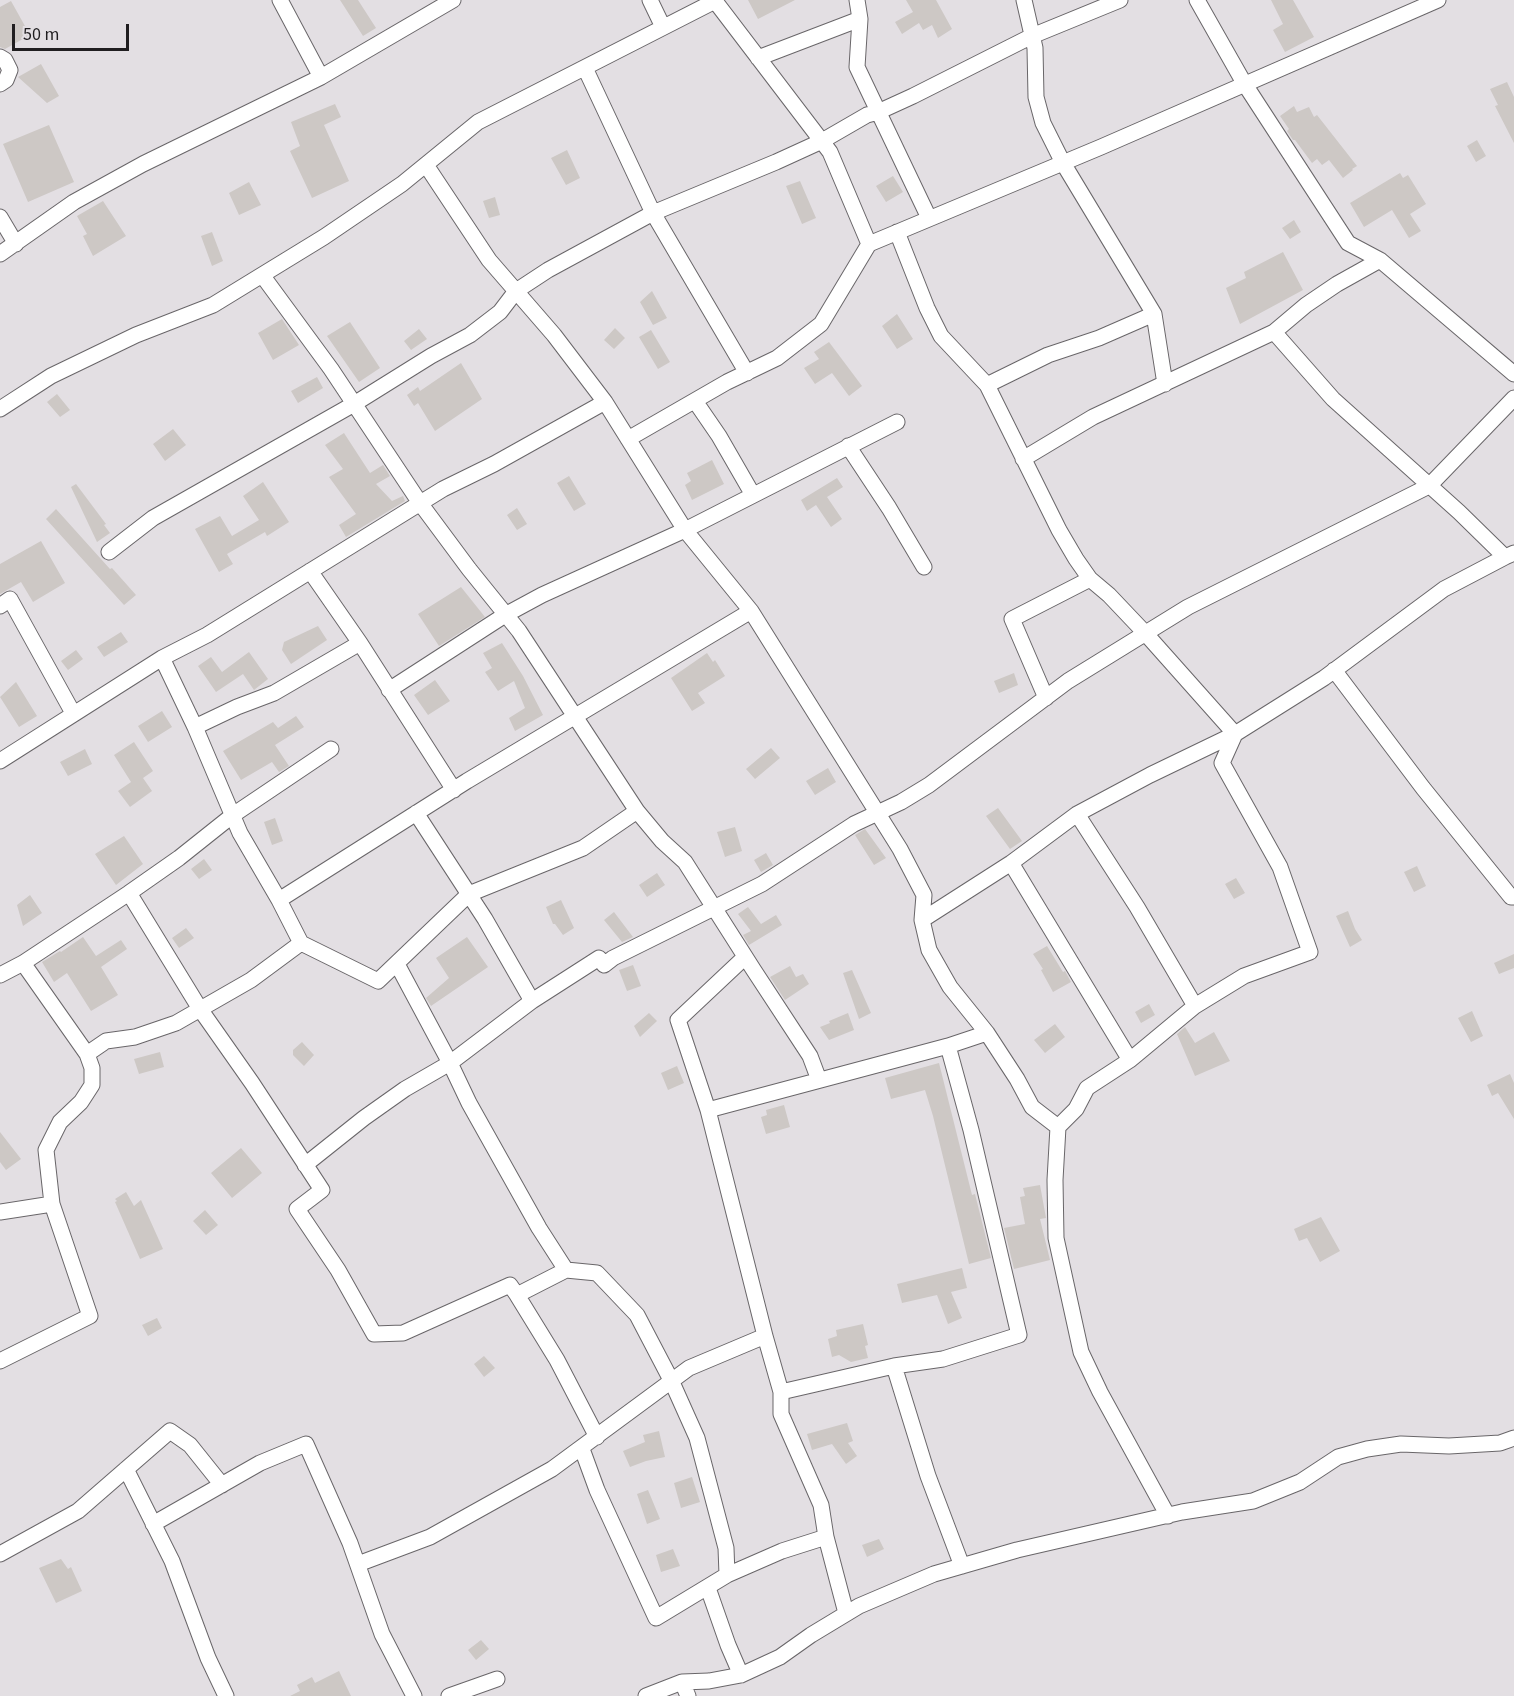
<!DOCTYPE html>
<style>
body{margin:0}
#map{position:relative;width:1514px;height:1696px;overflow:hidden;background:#e3dfe3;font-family:"Source Sans 3",sans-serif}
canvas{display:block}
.scale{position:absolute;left:12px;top:24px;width:117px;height:27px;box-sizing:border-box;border:3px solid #201e20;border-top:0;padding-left:8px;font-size:18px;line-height:21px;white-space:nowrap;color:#201e20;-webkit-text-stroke:4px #e3dfe3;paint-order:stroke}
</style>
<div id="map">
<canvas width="1514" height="1696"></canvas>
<div class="scale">50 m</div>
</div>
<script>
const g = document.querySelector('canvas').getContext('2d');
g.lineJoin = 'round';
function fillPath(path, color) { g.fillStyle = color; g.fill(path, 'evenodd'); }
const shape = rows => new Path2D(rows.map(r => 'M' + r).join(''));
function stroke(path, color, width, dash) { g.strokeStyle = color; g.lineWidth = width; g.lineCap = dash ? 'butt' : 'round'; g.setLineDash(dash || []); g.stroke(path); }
fillPath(shape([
 [340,0,358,0,376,28,363,36],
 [748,0,795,0,758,19],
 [906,0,936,0,952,29,938,38,932,25,923,30,919,23,902,34,895,22,913,12],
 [1271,0,1293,0,1314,37,1285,52,1273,30,1283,24],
 [11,1,30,35,5,49,0,47,0,7],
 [41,64,59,96,47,103,18,77],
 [1507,82,1514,97,1514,143,1495,106,1498,105,1490,89],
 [335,104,341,117,324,125,349,181,312,198,290,151,300,146,291,122],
 [1294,106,1297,112,1309,107,1314,117,1317,115,1357,166,1352,169,1353,170,1343,178,1329,160,1322,165,1317,159,1312,163,1295,140,1293,140,1287,131,1289,129,1280,116],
 [49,125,74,182,28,202,3,144],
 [1477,140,1486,156,1476,162,1467,146],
 [567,150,580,178,566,185,551,158],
 [1400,173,1403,178,1408,175,1426,204,1410,214,1421,231,1409,238,1392,210,1364,227,1350,203],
 [893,176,903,192,886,202,876,186],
 [800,181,816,218,802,224,786,186],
 [249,182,261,205,239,215,229,193],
 [495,197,500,215,489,218,483,201],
 [103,201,126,236,93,256,83,236,87,234,77,216],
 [1294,220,1301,232,1290,239,1282,228],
 [212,232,223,261,212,266,201,236],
 [1283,252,1303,290,1240,324,1226,288,1246,278,1244,272],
 [652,291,667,318,653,325,640,302],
 [897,314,913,339,897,349,882,326],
 [282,319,299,345,273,360,258,333],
 [350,322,380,368,359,382,327,336],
 [615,328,625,338,614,349,604,340],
 [419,329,427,339,411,350,404,341],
 [651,330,670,362,658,369,639,337],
 [829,342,862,386,849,396,832,373,815,384,804,368,819,359,814,352],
 [461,363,482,399,435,431,418,403,414,406,407,395,418,387,420,391],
 [317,377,323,388,298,403,291,391],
 [57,394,70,410,60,417,47,402],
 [173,429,186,445,165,461,153,444],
 [344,433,370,473,383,465,390,476,376,484,392,501,403,496,405,501,346,537,339,525,356,514,329,477,343,469,325,445],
 [712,460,724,484,692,500,685,485,691,481,687,473],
 [569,476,586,504,574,511,557,483],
 [837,478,843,487,827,497,842,519,831,527,816,505,807,511,801,500],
 [263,482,289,522,267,536,265,532,227,554,233,564,219,572,195,529,220,516,232,536,259,520,243,496],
 [76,484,106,524,104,525,110,533,97,542,71,487],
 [517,508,527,524,517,530,507,515],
 [56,509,110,569,112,568,136,595,124,605,46,519],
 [41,541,65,583,33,602,21,582,0,594,0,564],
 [461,587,485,617,439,646,418,614],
 [318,626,327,640,291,664,282,650,284,642],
 [121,632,128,642,104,657,97,647],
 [502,643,523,676,543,715,515,731,509,718,525,708,514,681,498,691,485,672,492,668,483,653],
 [76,650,83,659,68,670,61,661],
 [249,652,268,679,254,690,243,674,216,692,198,666,211,657,222,672],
 [707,653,713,662,715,660,725,676,698,693,705,703,692,711,671,678],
 [1014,673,1018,685,999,693,994,681],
 [435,680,450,701,428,715,414,695],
 [16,682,37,716,19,727,0,697],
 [162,711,172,727,148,742,138,726],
 [296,716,304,727,275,745,289,766,279,772,272,762,241,780,223,751,273,722,278,728],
 [134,742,153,771,143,778,152,791,130,807,118,791,131,782,114,755],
 [771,748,780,758,755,779,746,769],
 [85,749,92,764,68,776,60,762],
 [828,768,836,782,815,795,806,781],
 [998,808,1022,841,1010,849,986,816],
 [275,818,283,841,272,845,264,822],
 [735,827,742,851,725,857,717,832],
 [865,829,886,858,874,865,855,835],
 [124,836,143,864,116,885,95,854],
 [766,853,773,865,761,872,754,860],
 [204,859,212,870,199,879,191,869],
 [1417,866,1426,886,1414,892,1404,872],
 [657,873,665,885,647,897,639,885],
 [1236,878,1245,893,1234,899,1225,884],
 [30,895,42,913,23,926,17,905],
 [561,900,574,928,563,935,555,924,553,924,546,907],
 [748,907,761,924,776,915,782,925,749,945,743,935,751,931,738,914],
 [1348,911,1355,929,1362,940,1350,947,1336,916],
 [614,912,633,937,622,942,604,920],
 [186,928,194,938,179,948,172,938],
 [83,937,96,956,121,940,127,949,101,967,118,995,91,1011,67,973,54,982,42,962,60,951,61,952],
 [467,937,488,967,431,1006,426,998,449,978,436,958],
 [1047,946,1063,972,1065,971,1071,982,1053,992,1041,970,1043,969,1033,954],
 [1514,954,1514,968,1499,974,1494,963],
 [633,965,641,986,627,991,619,970],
 [790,966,796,977,803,974,809,984,785,1000,770,977],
 [852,970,871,1013,859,1019,843,973],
 [1149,1004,1155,1015,1141,1023,1135,1012],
 [1472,1011,1483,1036,1471,1042,1458,1018],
 [649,1013,657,1021,640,1037,634,1026],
 [848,1013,854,1030,829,1040,820,1027,830,1023,829,1021],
 [1055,1024,1065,1037,1045,1053,1034,1040],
 [1185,1027,1195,1043,1214,1032,1230,1061,1195,1076,1177,1034],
 [302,1042,314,1055,304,1066,293,1055,293,1050],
 [160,1052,164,1067,139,1074,134,1059],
 [939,1063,972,1195,975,1194,991,1258,969,1264,933,1116,925,1090,891,1099,885,1078],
 [677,1066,684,1083,668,1090,661,1073],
 [1510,1074,1514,1083,1514,1119,1498,1093,1492,1096,1487,1085],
 [784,1105,790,1127,766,1134,761,1117,767,1115,766,1110],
 [0,1132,21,1159,6,1170,0,1162],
 [241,1148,262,1173,232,1198,211,1173],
 [1040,1185,1046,1218,1040,1219,1050,1260,1014,1269,1004,1228,1025,1224,1020,1197,1025,1196,1023,1188],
 [126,1192,134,1206,141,1200,163,1249,140,1259,115,1202,117,1201,115,1199],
 [205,1210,218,1225,206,1235,193,1221],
 [1321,1217,1340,1251,1320,1262,1307,1238,1299,1241,1294,1229],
 [962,1268,967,1288,951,1292,962,1318,948,1324,937,1295,902,1303,897,1284],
 [157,1318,162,1328,148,1336,142,1325],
 [863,1324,868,1345,865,1346,868,1358,851,1362,839,1355,832,1357,828,1339,837,1336,836,1330],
 [484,1356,495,1368,484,1377,474,1364],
 [847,1423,853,1441,848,1443,857,1456,846,1464,832,1444,812,1450,807,1434],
 [659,1431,665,1457,646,1461,630,1467,623,1451,645,1442,643,1435],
 [692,1477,700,1502,681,1508,674,1483],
 [648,1490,660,1519,647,1524,637,1494],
 [879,1539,884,1549,867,1557,862,1545],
 [673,1549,680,1566,661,1572,656,1555],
 [61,1559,68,1569,71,1567,82,1591,56,1603,39,1568],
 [481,1640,489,1649,476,1660,468,1650],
 [339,1671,351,1696,290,1696,300,1691,297,1685,312,1677,315,1683]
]), '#cdc8c5');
const street = shape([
 [280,0,321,77],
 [650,0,663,27],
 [857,0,860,19,857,67,929,218],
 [1024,0,1035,48,1036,97,1043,123,1063,163,1154,314,1165,384],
 [1197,0,1244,83,1348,243,1380,260,1514,374],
 [0,57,5,60,10,70,6,80,0,84],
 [758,58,860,19],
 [585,68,653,213,747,373],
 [426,165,489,260,554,335,605,402,685,530,751,611,900,849,924,895,922,920,929,950,950,987,987,1033,1017,1079,1032,1107,1058,1127,1055,1180,1056,1238,1081,1352,1100,1392,1168,1516],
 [0,217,16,244],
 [897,232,927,308,941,336,987,385,1059,530,1076,559,1090,579,1109,595,1146,634,1235,734,1222,763,1280,867,1310,952,1244,976,1195,1006,1130,1060,1087,1088,1076,1109,1058,1127],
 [0,254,74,202,143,164,321,77,453,0],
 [262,275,331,369,420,503,469,569,519,631,637,811,662,841,685,862,753,969,810,1056,819,1080],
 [1274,332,1333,399,1459,512,1505,557,1514,553],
 [987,385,1048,355,1099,338,1154,314],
 [695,401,719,436,753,495],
 [0,409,51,376,136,335,213,305,324,237,402,184,478,122,715,1,830,152,869,244],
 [628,439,727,382,777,358,821,324,869,244,1101,147,1438,0],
 [848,446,889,508,924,567],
 [1023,459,1093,417,1274,332,1306,305,1337,284,1380,260],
 [109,552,153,518,354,404,431,356,470,335,500,312,516,291,548,270,653,213,776,162,822,141,867,115,878,112,913,96,1032,36,1120,0],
 [310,571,360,643,454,790],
 [0,606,10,599,73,713],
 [162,658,195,727,240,833,279,900,301,943,378,981,469,894,583,848,637,811],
 [1334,670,1423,788,1511,897,1514,897],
 [389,690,505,615,542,595,685,530,897,422],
 [1046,698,1012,619,1090,579],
 [195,727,237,707,274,693,360,643],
 [0,761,162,658,207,635,443,489,494,464,605,402],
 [416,813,485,919,532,1001],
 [1077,814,1137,907,1195,1006],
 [1011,863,1130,1060],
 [129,893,200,1009,252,1083,322,1190,297,1209,338,1270,374,1334,403,1333,510,1285,517,1295,566,1270,597,1273,637,1315,671,1380,697,1438,726,1548,727,1575],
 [279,900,467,781,751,611],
 [922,920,1011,863,1077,814,1150,775,1235,734,1324,678,1444,589,1505,557],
 [745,957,678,1020,708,1110,765,1336,781,1392,781,1414,821,1505,826,1537,846,1613],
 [23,963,87,1054,106,1041,135,1037,176,1023,251,980,301,943],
 [397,964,450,1063,469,1103,539,1228,566,1270],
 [0,975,23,963,129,893,179,858,233,815,331,749],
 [708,1110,948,1046,987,1033],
 [305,1165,364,1118,405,1089,450,1063,532,1001,599,958,604,965,613,958,762,884,854,824,901,802,929,785,1068,681,1188,607,1429,486,1514,398],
 [0,1212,52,1204],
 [517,1295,557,1360,597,1437],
 [0,1361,90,1316,52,1204,46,1150,60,1122,81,1102,92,1085,92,1068,87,1054],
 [894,1366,928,1476,962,1566],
 [781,1392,894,1366,943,1359,1019,1335,971,1130,948,1046],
 [582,1449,597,1490,656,1618,727,1575,782,1551,826,1537],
 [126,1469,172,1561,208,1658,226,1696],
 [153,1524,260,1463,306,1444,350,1543,382,1634,414,1696],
 [0,1554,78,1511,170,1431,190,1445,222,1485],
 [358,1564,430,1537,552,1469,689,1368,765,1336],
 [708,1588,728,1645,741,1675],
 [682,1682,688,1696],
 [449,1696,497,1679],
 [646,1696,682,1682,709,1681,741,1675,780,1657,811,1635,859,1606,934,1574,1017,1550,1182,1512,1253,1501,1300,1482,1338,1457,1367,1449,1401,1444,1449,1446,1500,1443,1514,1438]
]);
stroke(street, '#696669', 17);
stroke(street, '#fff', 15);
</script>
